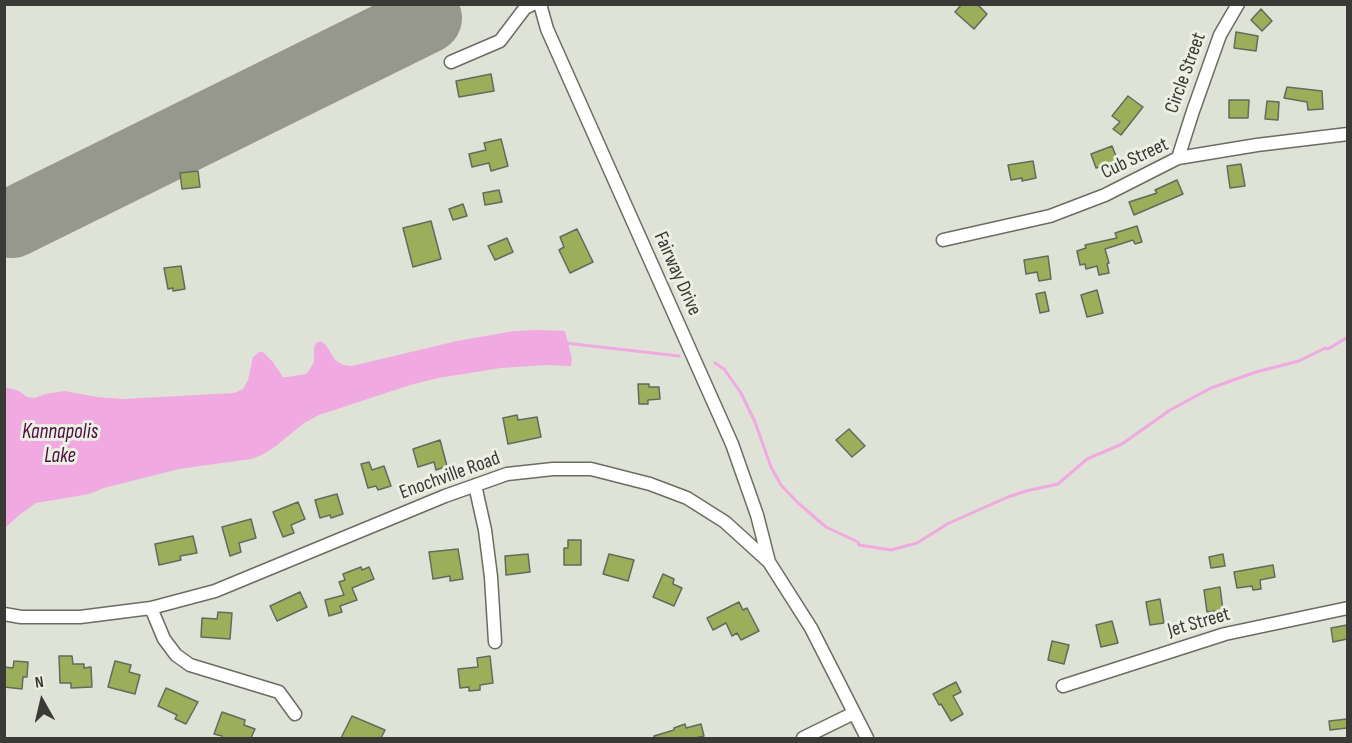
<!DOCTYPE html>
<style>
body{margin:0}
#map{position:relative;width:1352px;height:743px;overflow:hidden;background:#dfe2d6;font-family:"Sofia Sans Condensed",sans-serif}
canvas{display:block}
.frame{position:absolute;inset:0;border:6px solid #393a35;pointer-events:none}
.north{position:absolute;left:12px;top:671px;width:60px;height:60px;-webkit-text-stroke:4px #ecefe3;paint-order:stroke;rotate:352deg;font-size:16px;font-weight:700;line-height:24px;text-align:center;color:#393a35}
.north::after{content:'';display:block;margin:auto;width:21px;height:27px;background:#393a35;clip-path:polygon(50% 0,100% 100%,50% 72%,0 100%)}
</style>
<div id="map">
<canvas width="1352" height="743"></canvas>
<div class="frame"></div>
<div class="north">N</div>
</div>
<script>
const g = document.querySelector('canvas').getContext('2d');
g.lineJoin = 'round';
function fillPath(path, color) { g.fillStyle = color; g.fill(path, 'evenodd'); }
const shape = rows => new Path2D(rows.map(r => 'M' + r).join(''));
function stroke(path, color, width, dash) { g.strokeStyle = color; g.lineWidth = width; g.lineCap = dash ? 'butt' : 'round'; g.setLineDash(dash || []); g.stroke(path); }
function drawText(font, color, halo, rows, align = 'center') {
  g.font = font + ' "Sofia Sans Condensed",sans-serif'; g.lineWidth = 6; g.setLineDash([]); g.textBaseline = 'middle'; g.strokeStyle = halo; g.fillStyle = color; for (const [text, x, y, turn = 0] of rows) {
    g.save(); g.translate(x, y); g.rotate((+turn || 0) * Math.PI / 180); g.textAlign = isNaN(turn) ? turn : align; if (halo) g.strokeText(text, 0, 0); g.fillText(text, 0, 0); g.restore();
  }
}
fillPath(shape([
 [539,330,565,331,572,359,571,366,546,365,501,368,438,378,410,385,319,415,304,423,276,446,262,455,251,459,179,469,104,488,89,494,36,503,18,516,5,528,5,387,19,391,27,397,35,398,45,394,65,391,97,397,124,399,234,393,243,389,248,380,253,357,259,352,263,352,272,361,283,377,288,377,306,374,310,369,314,362,314,348,316,343,321,341,326,345,335,360,343,365,352,366,457,341,514,331]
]), '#f1a9e1');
stroke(shape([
 [565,343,679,356],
 [715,363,724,369,741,393,755,422,771,467,781,485,798,503,826,527,858,542,859,545,891,550,917,543,949,523,1008,497,1026,491,1058,484,1087,459,1122,444,1170,410,1211,388,1256,372,1299,361,1325,348,1328,349,1348,337]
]), '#f1a9e1', 3);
stroke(shape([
 [12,223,427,18]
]), '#96988e', 70);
const building = shape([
 [962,4,977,4,987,14,974,29,955,12,962,4],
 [1261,9,1272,21,1262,31,1251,20,1261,9],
 [1236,32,1258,36,1256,51,1234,48,1236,32],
 [491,74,494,91,459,97,456,81,491,74],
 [1287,87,1322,91,1323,109,1308,110,1307,102,1284,98,1287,87],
 [1128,96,1143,107,1121,135,1113,129,1120,122,1112,116,1128,96],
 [1229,100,1249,100,1248,118,1229,118,1229,100],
 [1267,101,1279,102,1278,120,1265,119,1267,101],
 [501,139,508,166,491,171,489,163,472,167,469,154,486,150,484,143,501,139],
 [1112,146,1118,161,1096,168,1091,154,1112,146],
 [1033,161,1036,178,1022,181,1022,178,1011,180,1008,165,1033,161],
 [1241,164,1245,186,1230,188,1227,166,1241,164],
 [198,171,200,187,182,189,180,173,198,171],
 [1177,180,1183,194,1134,215,1129,202,1157,193,1155,190,1177,180],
 [499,190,502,202,485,205,483,193,499,190],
 [463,204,467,216,453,220,449,209,463,204],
 [431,221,441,259,413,267,403,228,431,221],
 [1137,226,1142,242,1135,244,1133,240,1105,249,1109,263,1107,264,1109,273,1099,275,1097,266,1086,269,1085,264,1080,265,1077,251,1086,248,1085,245,1117,238,1115,233,1137,226],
 [577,229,593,262,570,273,559,250,564,247,560,237,577,229],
 [507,238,513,252,495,260,488,246,507,238],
 [1048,256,1051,279,1039,281,1037,272,1026,274,1024,260,1048,256],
 [181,266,185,289,173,291,173,288,168,289,164,268,181,266],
 [1097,290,1103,313,1087,317,1081,295,1097,290],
 [1045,292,1049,311,1040,313,1036,294,1045,292],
 [638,384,649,384,649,387,659,387,660,399,648,400,648,404,639,404,638,384],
 [517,415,518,420,537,417,541,437,508,444,503,418,517,415],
 [849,429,865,446,852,457,836,440,849,429],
 [440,440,447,466,436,470,434,462,418,467,413,449,440,440],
 [369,462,372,470,384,466,391,486,378,490,376,486,368,488,361,464,369,462],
 [337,494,343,514,331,518,330,515,320,518,315,500,337,494],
 [298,502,305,519,291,525,294,533,283,537,273,512,298,502],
 [251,519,256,538,239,543,241,552,230,556,222,527,251,519],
 [193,536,197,553,180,556,181,560,159,565,155,544,193,536],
 [568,540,581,540,581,565,564,565,564,548,568,548,568,540],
 [458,549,463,579,450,581,450,576,433,579,429,552,458,549],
 [528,554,530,572,506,575,505,556,528,554],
 [609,554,634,560,628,581,603,574,609,554],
 [1223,554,1225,566,1211,568,1209,557,1223,554],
 [1273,565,1275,577,1260,580,1261,589,1253,590,1252,586,1237,588,1234,572,1273,565],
 [361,567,362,570,369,567,374,579,352,588,357,600,340,606,342,612,329,616,325,600,344,595,339,582,345,580,343,574,361,567],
 [663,574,674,579,673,584,682,588,674,606,653,597,663,574],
 [1220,587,1223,610,1207,612,1204,590,1220,587],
 [300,592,307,607,277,621,270,606,300,592],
 [1160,599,1164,623,1150,625,1146,602,1160,599],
 [739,602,743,610,747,608,759,631,741,640,737,633,732,636,726,623,713,630,707,618,739,602],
 [218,612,232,613,230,639,201,637,202,618,217,619,218,612],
 [1112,621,1118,643,1101,647,1096,625,1112,621],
 [1347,625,1347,639,1333,642,1331,628,1347,625],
 [1052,641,1069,645,1064,664,1048,660,1052,641],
 [59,656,72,656,73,664,84,664,84,668,91,667,92,687,71,688,71,683,60,683,59,656],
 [490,656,493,683,480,685,480,690,469,691,469,687,460,688,458,669,478,667,477,658,490,656],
 [14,661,28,662,27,677,23,677,22,689,4,687,4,667,13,668,14,661],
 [115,661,131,665,129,672,140,675,135,694,108,687,115,661],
 [956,682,961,692,953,696,963,714,951,721,941,704,939,705,933,694,956,682],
 [166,688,198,702,186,724,175,719,177,715,158,706,166,688],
 [222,712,245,720,244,725,255,729,251,738,221,738,222,736,214,734,222,712],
 [352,716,385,730,381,738,341,738,352,716],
 [1347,719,1347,728,1330,730,1329,721,1347,719],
 [685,724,686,728,701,724,704,736,695,738,654,738,654,736,674,730,674,728,685,724]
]);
fillPath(building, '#9bae5a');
stroke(building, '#66695e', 1.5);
const minor = shape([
 [540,4,547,29,732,444,757,515,769,562],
 [451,62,500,41,525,8,533,4],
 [1178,158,1193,111,1220,35,1238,4],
 [943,240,1050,216,1105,195,1178,158,1257,145,1348,134],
 [475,485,485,530,491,577,495,642],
 [151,608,164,639,176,655,190,665,279,692,295,714],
 [4,614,21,617,80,617,151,608,215,591,445,496,507,474,553,469,591,469,650,484,687,498,725,522,769,562,811,628,867,738],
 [1063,686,1225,634,1348,608],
 [803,738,854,713]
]);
stroke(minor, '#6a6d62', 15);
stroke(minor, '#fff', 12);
drawText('20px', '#393a35', '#ecefe3', [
 ["Circle Street",1186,73,-70],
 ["Cub Street",1135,159,-25],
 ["Fairway Drive",677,274,66],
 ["Enochville Road",450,476,-20],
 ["Jet Street",1199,623,-16]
]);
drawText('italic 21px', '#4d0e43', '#ecefe3', [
 ["Kannapolis",60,433],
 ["Lake",60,457]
]);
</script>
